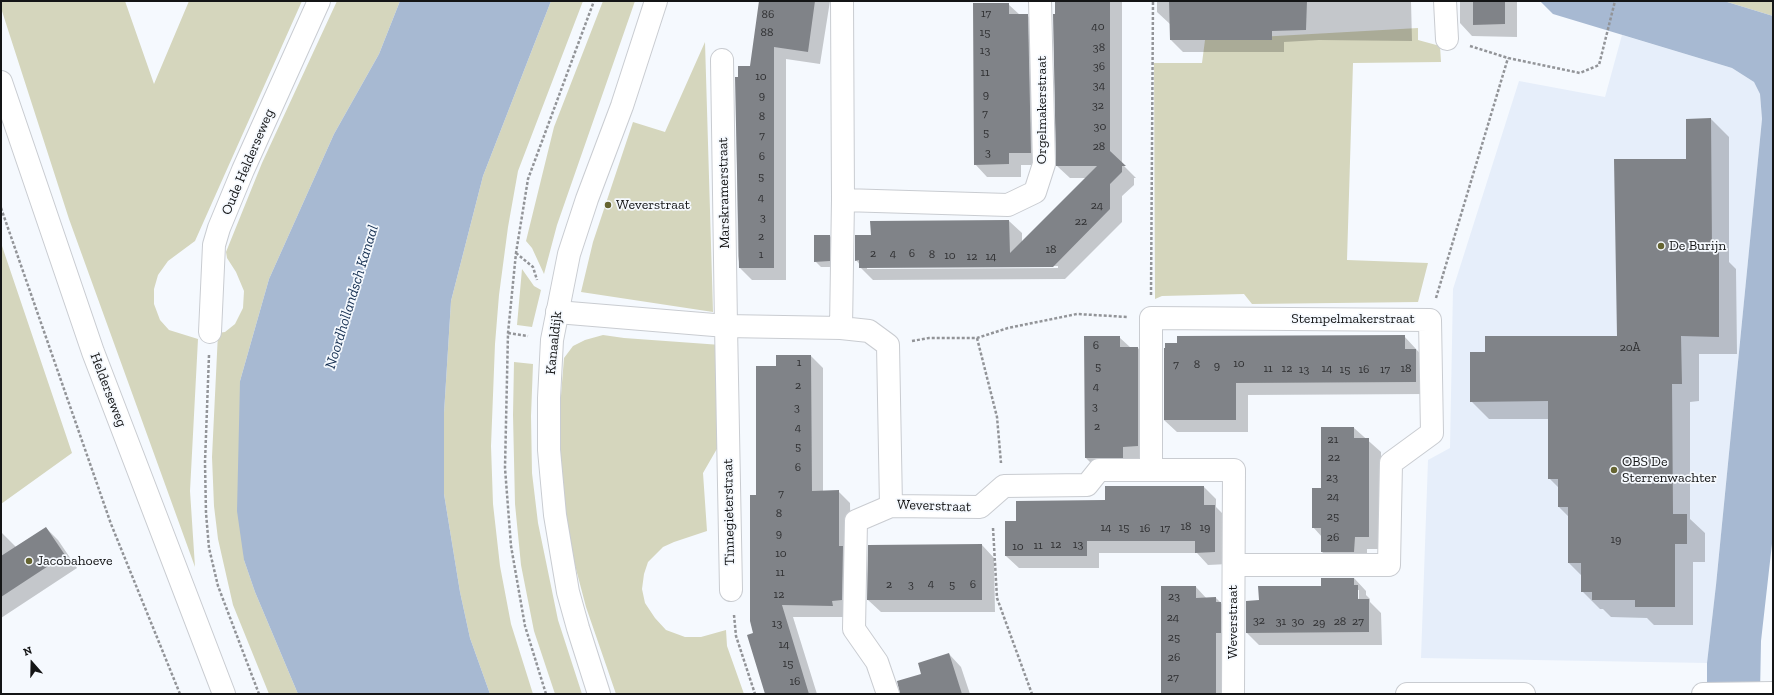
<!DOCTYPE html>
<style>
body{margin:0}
#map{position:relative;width:1774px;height:695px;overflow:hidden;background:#f5f9fe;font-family:"Zilla Slab",serif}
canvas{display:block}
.frame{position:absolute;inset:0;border:2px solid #141516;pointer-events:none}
.north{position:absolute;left:12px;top:643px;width:40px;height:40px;-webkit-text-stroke:3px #f5f9fe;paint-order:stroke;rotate:340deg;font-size:11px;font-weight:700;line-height:16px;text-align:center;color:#141516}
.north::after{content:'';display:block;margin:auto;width:14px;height:18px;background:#141516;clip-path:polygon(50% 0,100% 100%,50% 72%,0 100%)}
</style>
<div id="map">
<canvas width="1774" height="695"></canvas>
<div class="frame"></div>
<div class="north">N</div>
</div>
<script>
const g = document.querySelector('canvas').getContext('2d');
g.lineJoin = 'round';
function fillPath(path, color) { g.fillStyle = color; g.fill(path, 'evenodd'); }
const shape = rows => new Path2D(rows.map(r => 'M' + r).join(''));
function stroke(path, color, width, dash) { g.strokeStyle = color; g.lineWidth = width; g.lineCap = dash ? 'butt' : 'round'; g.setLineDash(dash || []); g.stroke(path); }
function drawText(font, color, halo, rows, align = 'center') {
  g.font = font + ' "Zilla Slab",serif'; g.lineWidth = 3.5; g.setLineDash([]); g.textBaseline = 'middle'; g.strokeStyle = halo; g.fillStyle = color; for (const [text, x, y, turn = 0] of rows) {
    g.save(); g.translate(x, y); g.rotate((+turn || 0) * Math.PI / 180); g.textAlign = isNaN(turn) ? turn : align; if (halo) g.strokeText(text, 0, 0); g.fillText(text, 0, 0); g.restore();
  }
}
fillPath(shape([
 [1622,35,1732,68,1754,82,1760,94,1762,119,1716,585,1707,663,1421,658,1428,460,1450,448,1453,289,1519,81,1605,97]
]), '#e6eefa');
fillPath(shape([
 [1,1,125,1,154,84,189,1,302,1,195,241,168,261,158,275,154,289,154,304,160,320,169,330,198,339,190,491,195,567,69,219,1,8],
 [337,1,400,1,379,54,334,134,269,279,240,381,244,560,255,592,298,694,269,694,233,605,218,539,214,506,212,457,218,333,225,332,235,324,243,308,244,291,236,272,227,258,226,252,262,163],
 [551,1,583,1,518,171,508,227,499,295,495,344,491,446,493,504,500,566,511,624,533,694,490,694,470,638,460,592,444,494,444,413,451,301,483,176],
 [603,1,635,1,557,225,544,274,532,248,526,241,554,127],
 [1724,1,1773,1,1773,16],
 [1418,28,1418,40,1440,46,1441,62,1353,63,1347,260,1428,263,1418,302,1252,304,1244,294,1162,296,1155,299,1154,63,1202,63,1205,40],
 [705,42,713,312,581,292,593,242,633,122,665,132],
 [1,243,72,453,1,504],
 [522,269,534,286,541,290,532,327,517,325],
 [603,335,624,338,721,345,722,440,703,473,707,531,674,542,663,547,648,562,644,574,642,589,645,603,655,618,666,630,685,637,701,637,726,630,727,646,744,694,616,694,586,607,571,550,558,462,559,420,564,358,573,346,585,340],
 [514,362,533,364,531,416,532,473,538,523,558,620,582,694,555,694,534,631,521,565,515,504,513,415]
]), '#d5d6bd');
fillPath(shape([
 [400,1,551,1,483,176,451,301,444,413,444,494,460,592,470,638,490,694,298,694,255,592,244,560,237,511,240,381,269,279,334,134,379,54],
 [1540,1,1724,1,1773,16,1773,535,1761,641,1760,694,1707,694,1707,663,1716,585,1762,119,1760,94,1754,82,1732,68,1553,14]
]), '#a7b9d2');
fillPath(shape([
 [761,1,830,1,820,64,786,59,786,280,752,280,740,268,738,256,736,78,739,78,751,67],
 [1056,1,1122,1,1122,164,1136,178,1134,178,1134,185,1122,196,1122,222,1065,279,873,280,860,267,860,265,856,260,872,236,1009,221,1022,233,1022,243,1086,178,1070,178,1057,166],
 [1058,266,1058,268,867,269,867,267],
 [1157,1,1411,1,1412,41,1319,40,1284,42,1284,52,1183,52,1171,40,1170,24,1157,12],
 [1460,1,1517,1,1517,37,1472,36,1460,23],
 [1008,4,1020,15,1027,15,1040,28,1043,165,1021,165,1021,177,987,177,975,164],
 [1711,119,1729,137,1729,262,1736,269,1737,354,1699,354,1699,401,1690,402,1690,519,1705,533,1705,562,1693,562,1693,625,1654,625,1647,618,1611,617,1603,609,1600,609,1582,591,1582,576,1569,563,1569,517,1559,507,1559,488,1549,478,1549,419,1489,419,1471,401,1486,353,1618,337,1687,160],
 [830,236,836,242,835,267,821,267,815,261],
 [1404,336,1428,362,1428,394,1248,395,1248,432,1177,432,1164,420,1178,344],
 [1119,337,1131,348,1138,348,1151,361,1151,459,1135,459,1135,470,1098,470,1086,458],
 [811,356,823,368,823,491,838,491,850,503,851,555,854,612,843,612,845,617,793,617,817,694,766,694,755,634,757,496,777,367],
 [1354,428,1381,452,1381,549,1367,549,1367,565,1335,565,1322,552,1322,537,1313,527,1322,489],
 [1203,486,1216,499,1216,507,1228,519,1228,564,1208,565,1197,553,1099,553,1099,568,1019,568,1006,556,1017,522,1106,501],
 [46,528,58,540,77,568,1,618,1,533,2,533,16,547],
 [982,545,994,558,995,612,881,612,868,600],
 [1354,578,1366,591,1366,595,1370,599,1370,602,1381,613,1382,645,1259,645,1247,633,1260,601],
 [1357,590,1359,590,1359,604],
 [1196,587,1207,599,1216,598,1233,615,1228,694,1162,694],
 [949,654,961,667,970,694,913,694,922,675]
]), '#0003');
fillPath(shape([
 [759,1,815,1,808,52,774,47,774,268,739,268,735,77,738,77,738,66,750,66],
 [1055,1,1110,1,1110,151,1126,166,1122,166,1122,172,1110,184,1110,209,1053,267,859,268,859,260,855,261,855,235,871,235,870,221,1009,220,1010,253,1097,166,1056,166,1053,14,1055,14],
 [1169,1,1307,1,1306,30,1272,31,1272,40,1170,40],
 [1473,1,1505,1,1505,24,1473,25],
 [973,3,1009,3,1009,14,1028,14,1031,153,1009,153,1009,164,974,165],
 [1711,118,1712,250,1719,250,1719,337,1681,336,1682,384,1672,384,1673,514,1687,514,1687,544,1675,544,1675,607,1635,607,1635,600,1592,600,1592,592,1581,592,1581,563,1568,563,1568,507,1558,507,1558,479,1548,479,1548,401,1470,402,1470,352,1485,352,1485,336,1617,336,1614,159,1686,159,1686,119],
 [814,235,830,235,830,261,814,262],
 [1405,335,1405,349,1416,349,1416,382,1236,383,1236,420,1164,420,1164,348,1165,348,1165,343,1177,343,1177,336],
 [1084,336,1120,336,1120,347,1138,347,1138,446,1123,447,1123,458,1085,458],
 [776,355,811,355,812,491,839,490,839,546,843,546,842,600,832,601,833,606,782,605,809,694,765,694,747,635,753,633,750,621,750,495,756,495,756,366,776,366],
 [1321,427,1354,427,1354,438,1369,438,1369,537,1355,537,1354,552,1321,552,1321,528,1312,528,1312,488,1321,488],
 [1105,486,1204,486,1204,505,1215,505,1215,552,1195,553,1195,541,1087,541,1087,556,1005,556,1005,521,1016,521,1016,501,1105,500],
 [46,527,65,555,1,597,1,556],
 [982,544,982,600,867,600,868,545],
 [1321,578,1354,578,1354,585,1358,585,1358,599,1369,599,1369,632,1246,633,1246,601,1259,600,1258,586,1321,586],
 [1161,586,1196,586,1196,598,1216,597,1216,602,1221,602,1221,633,1216,633,1216,694,1161,694],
 [949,653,962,694,900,694,897,681,921,674,918,663]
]), '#808388');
const pedestrian = shape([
 [722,60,726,326]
]);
const minor = shape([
 [1445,1,1447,39],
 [843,200,1008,205,1035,192,1044,164,1040,1],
 [557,312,726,326,841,328,869,331,888,345,891,506,980,507,1004,486,1087,485,1099,470,1234,470,1233,694],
 [726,326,731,590],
 [841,328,843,200,842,1],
 [210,332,214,245,219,228,243,170,319,1],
 [1151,470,1151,318,1430,320,1432,433,1391,463,1389,565,1234,565],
 [888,694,877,662,854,629,856,521,891,506],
 [1407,694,1524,694],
 [1703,694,1773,693]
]);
const tertiary = shape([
 [599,694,578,628,568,592,555,515,549,450,549,398,552,340,569,254,587,199,622,106,656,1]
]);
const secondary = shape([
 [1,82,93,352,224,694]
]);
stroke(pedestrian, '#c9ccd1', 24);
stroke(minor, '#c9ccd1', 24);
stroke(tertiary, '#c9ccd1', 24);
stroke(secondary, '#c9ccd1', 24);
stroke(shape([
 [1470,46,1508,58,1580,73,1599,65,1615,1],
 [1,208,111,524,180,694],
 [516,253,533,267,537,280],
 [1151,295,1153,1],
 [1436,298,1508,58],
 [508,333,528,336],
 [977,338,997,417,1001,463],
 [912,341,929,338,977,338,1008,328,1077,314,1128,317],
 [209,355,205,462,206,513,209,548,218,586,259,694],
 [993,528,997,598,1032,694],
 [734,615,736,636,755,694],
 [546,694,525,626,511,546,505,468,508,333,516,253,528,179,594,1]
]), '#929498', 2.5, [3, 2]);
stroke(pedestrian, '#fff', 22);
stroke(minor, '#fff', 22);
stroke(tertiary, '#fff', 22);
stroke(secondary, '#fff', 22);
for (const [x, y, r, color] of [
 [608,205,4,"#656431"],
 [1661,246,4,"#656431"],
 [1614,470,4,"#656431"],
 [29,561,4,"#656431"]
]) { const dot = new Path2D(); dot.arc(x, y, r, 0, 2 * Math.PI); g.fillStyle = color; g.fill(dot); stroke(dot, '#f5f9fe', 1.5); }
drawText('12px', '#2f3032', null, [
 ["17",986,14],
 ["86",768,15],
 ["40",1098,27],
 ["88",767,33],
 ["15",985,33],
 ["38",1099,48],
 ["13",985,51],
 ["36",1099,67],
 ["11",985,73],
 ["10",761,77],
 ["34",1099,86],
 ["9",986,95],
 ["9",762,96],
 ["32",1098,106],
 ["7",985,114],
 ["8",762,117],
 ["30",1100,127],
 ["5",986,133],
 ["7",762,136],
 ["28",1099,147],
 ["3",988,153],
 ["6",762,157],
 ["5",761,177],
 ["4",761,198],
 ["24",1097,206],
 ["3",763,218],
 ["22",1081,222],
 ["2",761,237],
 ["18",1051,250],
 ["2",873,254],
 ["4",893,254],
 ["6",912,254],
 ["1",761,255],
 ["8",932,255],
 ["10",950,256],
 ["12",972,257],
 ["14",991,257],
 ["6",1096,346],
 ["20A",1630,348],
 ["1",799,363],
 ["10",1239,364],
 ["7",1176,365],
 ["8",1197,365],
 ["9",1217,366],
 ["5",1098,367],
 ["11",1268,369],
 ["12",1287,369],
 ["14",1327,369],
 ["18",1406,369],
 ["13",1304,370],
 ["15",1345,370],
 ["16",1364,370],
 ["17",1385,370],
 ["2",798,386],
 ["4",1096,387],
 ["3",1095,407],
 ["3",797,408],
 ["2",1097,427],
 ["4",798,428],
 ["21",1333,440],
 ["5",798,447],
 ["22",1334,458],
 ["6",798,468],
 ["23",1332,478],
 ["7",781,494],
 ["24",1333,497],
 ["8",779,514],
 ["25",1333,517],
 ["18",1186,527],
 ["14",1106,528],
 ["15",1124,528],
 ["19",1205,528],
 ["16",1145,529],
 ["17",1165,529],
 ["9",779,534],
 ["26",1333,538],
 ["19",1616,540],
 ["12",1056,545],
 ["13",1078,545],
 ["11",1038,546],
 ["10",1018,547],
 ["10",781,554],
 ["11",780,573],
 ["4",931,584],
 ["2",889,585],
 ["3",911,585],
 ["5",952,585],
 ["6",973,585],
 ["12",779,595],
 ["23",1174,597],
 ["24",1173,618],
 ["32",1259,621],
 ["31",1281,622],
 ["30",1298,622],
 ["28",1340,622],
 ["27",1358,622],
 ["29",1319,623],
 ["13",777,624],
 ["25",1174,638],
 ["14",784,645],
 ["26",1174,658],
 ["15",788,664],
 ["27",1173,678],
 ["16",795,682]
]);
drawText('14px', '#141516', '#f5f9fe', [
 ["Orgelmakerstraat",1042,110,-90],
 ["Oude Helderseweg",248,162,-67],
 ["Marskramerstraat",724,193,-91],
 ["Stempelmakerstraat",1353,319],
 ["Kanaaldijk",554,343,-84],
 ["Helderseweg",108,390,69],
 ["Weverstraat",934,506,2],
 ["Tinnegieterstraat",729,512,-91],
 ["Weverstraat",1233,622,-90]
]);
drawText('14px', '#141516', '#f5f9fe', [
 ["Weverstraat",616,205],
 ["De Burijn",1669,246],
 ["OBS De",1622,462],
 ["Sterrenwachter",1622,478],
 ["Jacobahoeve",37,561]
], 'left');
drawText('italic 15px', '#152f51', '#f5f9fe', [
 ["Noordhollandsch Kanaal",352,297,-73]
]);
</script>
